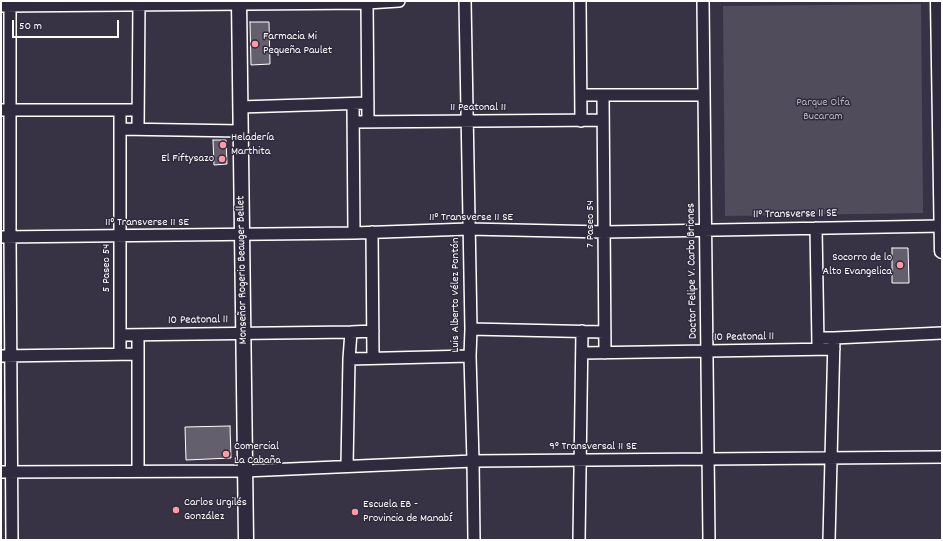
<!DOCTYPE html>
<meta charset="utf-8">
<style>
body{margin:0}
#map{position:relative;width:943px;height:541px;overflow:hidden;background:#373345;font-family:Dekko,sans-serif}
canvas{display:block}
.frame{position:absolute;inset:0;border:2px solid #fff;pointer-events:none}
.scale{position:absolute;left:12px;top:20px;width:107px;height:18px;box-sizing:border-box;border:2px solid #fff;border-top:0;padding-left:5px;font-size:12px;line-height:14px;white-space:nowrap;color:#fff;-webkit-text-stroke:3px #2f2a3d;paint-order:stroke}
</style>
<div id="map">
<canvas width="943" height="541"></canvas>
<div class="frame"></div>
<div class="scale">50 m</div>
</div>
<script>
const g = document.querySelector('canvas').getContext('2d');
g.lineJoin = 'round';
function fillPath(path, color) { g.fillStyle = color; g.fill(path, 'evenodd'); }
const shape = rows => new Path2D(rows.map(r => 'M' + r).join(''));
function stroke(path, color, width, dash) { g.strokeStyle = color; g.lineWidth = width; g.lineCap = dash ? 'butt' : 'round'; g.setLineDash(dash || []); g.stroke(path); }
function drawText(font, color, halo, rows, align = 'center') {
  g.font = font + ' Dekko,sans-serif'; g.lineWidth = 3; g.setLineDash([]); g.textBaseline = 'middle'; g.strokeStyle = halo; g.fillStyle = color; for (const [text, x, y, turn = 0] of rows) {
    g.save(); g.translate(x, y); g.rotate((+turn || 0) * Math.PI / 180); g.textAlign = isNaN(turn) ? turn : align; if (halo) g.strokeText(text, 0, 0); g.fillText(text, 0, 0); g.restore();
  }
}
fillPath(shape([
 [921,4,923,213,725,216,723,6]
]), '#514c5c');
const building = shape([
 [250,22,269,22,270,64,251,65,250,22],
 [213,140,226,140,227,164,214,165,213,140],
 [892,248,908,248,909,283,892,283,892,248],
 [230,426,231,458,186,460,185,427,230,426]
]);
fillPath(building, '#635f6d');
stroke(building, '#fff', 1);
const minor = shape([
 [10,1,10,237,12,540],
 [367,1,368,122],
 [465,1,471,329,470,356,473,461,474,540],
 [580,1,581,121],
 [703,1,709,540],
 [1,6,367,3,399,1],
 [581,95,704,95],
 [603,95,605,353],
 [353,104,354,233],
 [240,107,368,103],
 [1,110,138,110],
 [120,110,120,354],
 [353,122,603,120],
 [120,129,241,131],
 [138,129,139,1],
 [816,228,818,345],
 [372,232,373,358],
 [1,237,354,233,469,229,604,232,942,226],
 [471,329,605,332],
 [120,335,351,332,373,331],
 [138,335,138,471],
 [818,338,834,338,942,333],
 [582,353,834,349],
 [1,356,138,354],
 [349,359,470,356],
 [347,466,349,359,351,332],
 [1,472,245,471,473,461,942,457],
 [579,540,582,331],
 [829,540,834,338]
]);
const tertiary = shape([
 [239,1,246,540],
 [938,1,942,251]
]);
stroke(minor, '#fff', 14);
stroke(tertiary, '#fff', 17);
stroke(minor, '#2f2a3d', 11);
stroke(tertiary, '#2f2a3d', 14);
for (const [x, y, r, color] of [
 [255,44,4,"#ff9aa2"],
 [223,145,4,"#ff9aa2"],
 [222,159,4,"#ff9aa2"],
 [900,265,4,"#ff9aa2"],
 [226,454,4,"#ff9aa2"],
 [176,510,4,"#ff9aa2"],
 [355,512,4,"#ff9aa2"]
]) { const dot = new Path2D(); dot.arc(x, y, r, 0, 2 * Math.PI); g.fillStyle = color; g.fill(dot); stroke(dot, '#2f2a3d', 1.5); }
drawText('12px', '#fff', '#2f2a3d', [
 ["Farmacia Mi",263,37],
 ["Pequeña Paulet",263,51],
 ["Heladería",231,138],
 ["Marthita",231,152],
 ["El Fiftysazo",214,159,"right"],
 ["Socorro de lo",892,258,"right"],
 ["Alto Evangelica",892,272,"right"],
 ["Comercial",234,447],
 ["La Cabaña",234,461],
 ["Carlos Urgilés",184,503],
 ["González",184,517],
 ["Escuela EB -",363,505],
 ["Provincia de ManabÍ",363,519]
], 'left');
drawText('12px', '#b9b7be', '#2f2a3d', [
 ["Parque Olfa",823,103],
 ["Bucaram",823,117]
]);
drawText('12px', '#fff', '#2f2a3d', [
 ["11 Peatonal 11",478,108],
 ["11° Transverse 11 SE",795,215,-1],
 ["11° Transverse 11 SE",471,218],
 ["11° Transverse 11 SE",147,223],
 ["7 Paseo 54",591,224,-90],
 ["5 Paseo 54",107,268,-90],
 ["Monseñor Rogerio Beauger Bellet",243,270,-91],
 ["Doctor Felipe V. Carbo Briones",693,271,-91],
 ["Luis Alberto Vélez Pontón",456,295,-90],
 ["10 Peatonal 11",198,321,-1],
 ["10 Peatonal 11",744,338,-1],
 ["9° Transversal 11 SE",593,447]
]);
</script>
